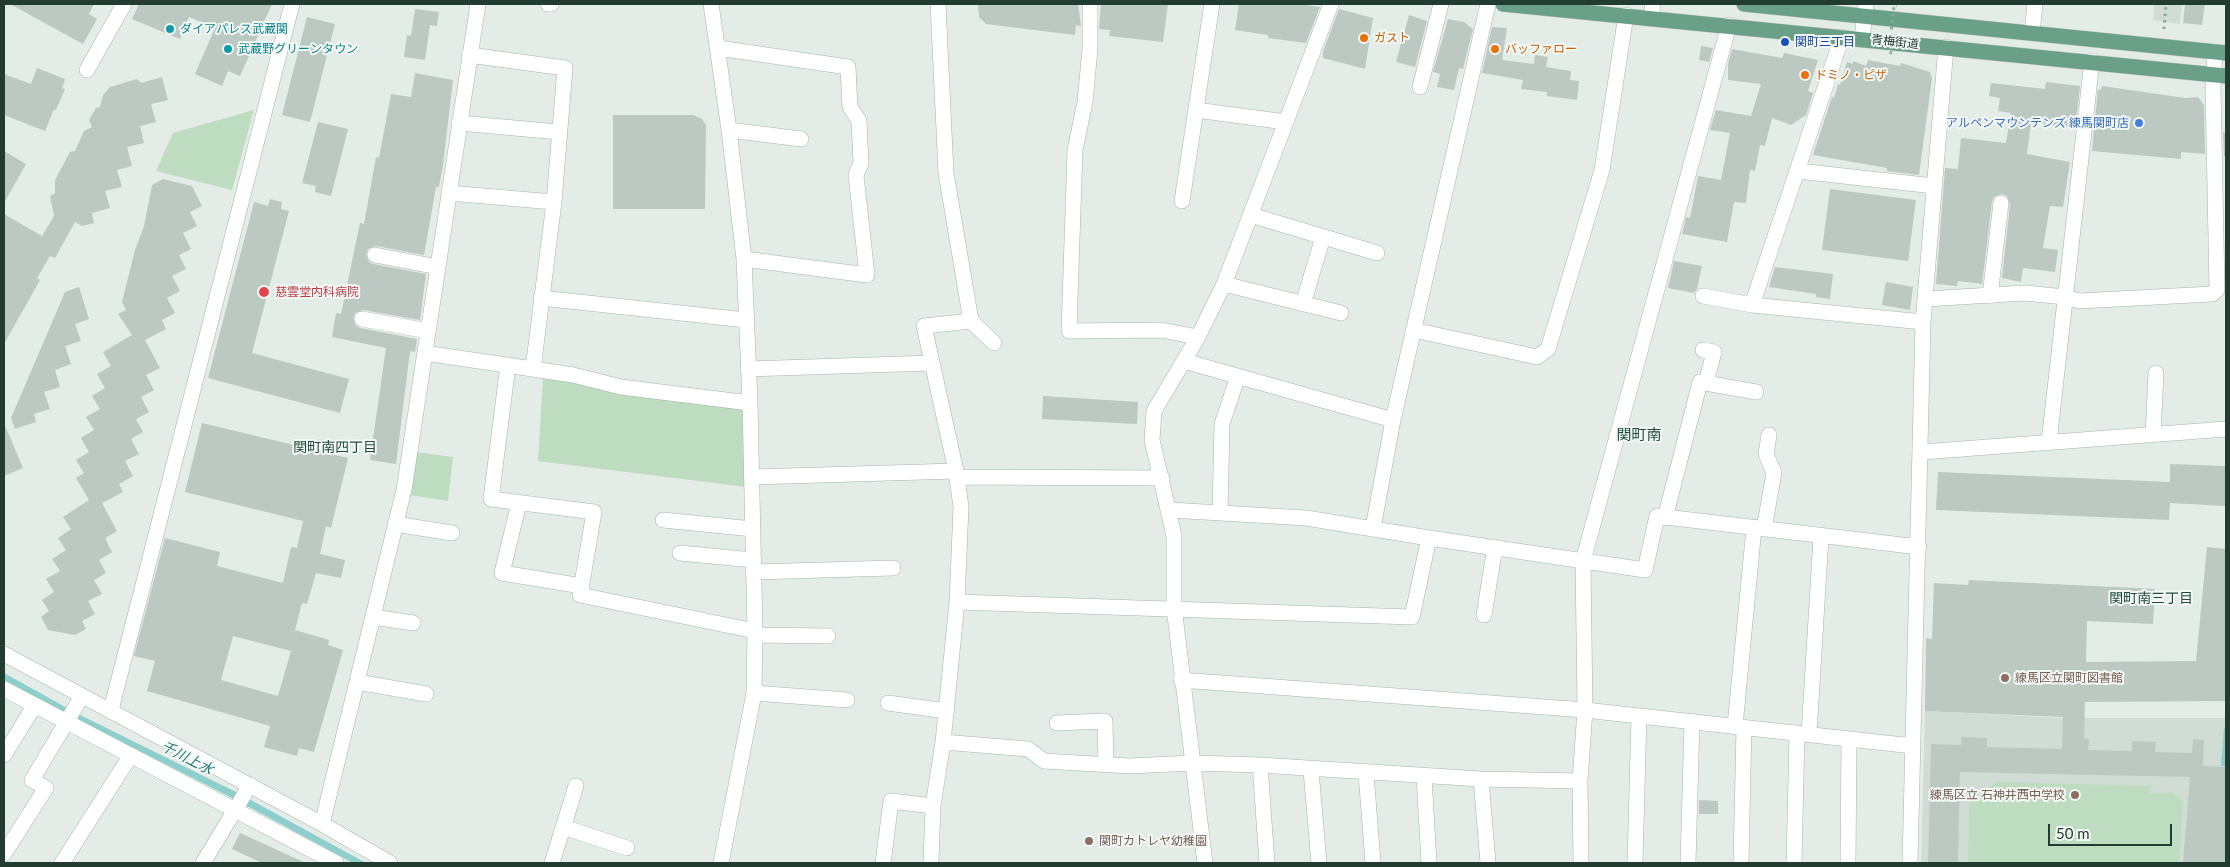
<!DOCTYPE html>
<meta charset="utf-8">
<style>
body{margin:0}
#map{position:relative;width:2230px;height:867px;overflow:hidden;background:#e3ece6;font-family:Lato,sans-serif}
canvas{display:block}
.frame{position:absolute;inset:0;border:5px solid #233c31;pointer-events:none}
.scale{position:absolute;left:2048px;top:824px;width:124px;height:22px;box-sizing:border-box;border:2px solid #233c31;border-top:0;padding-left:6px;font-size:15px;line-height:18px;white-space:nowrap;color:#233c31;-webkit-text-stroke:4px #f3f8f5;paint-order:stroke}
</style>
<div id="map">
<canvas width="2230" height="867"></canvas>
<div class="frame"></div>
<div class="scale">50 m</div>
</div>
<script>
const g = document.querySelector('canvas').getContext('2d');
g.lineJoin = 'round';
function fillPath(path, color) { g.fillStyle = color; g.fill(path, 'evenodd'); }
const shape = rows => new Path2D(rows.map(r => 'M' + r).join(''));
function stroke(path, color, width, dash) { g.strokeStyle = color; g.lineWidth = width; g.lineCap = dash ? 'butt' : 'round'; g.setLineDash(dash || []); g.stroke(path); }
function drawText(font, color, halo, rows, align = 'center') {
  g.font = font + ' Lato,"Noto Sans JP",sans-serif'; g.lineWidth = 4; g.setLineDash([]); g.textBaseline = 'middle'; g.strokeStyle = halo; g.fillStyle = color; for (const [text, x, y, turn = 0] of rows) {
    g.save(); g.translate(x, y); g.rotate((+turn || 0) * Math.PI / 180); g.textAlign = isNaN(turn) ? turn : align; if (halo) g.strokeText(text, 0, 0); g.fillText(text, 0, 0); g.restore();
  }
}
fillPath(shape([
 [2154,4,2182,4,2180,24,2153,20],
 [1925,711,2063,718,2226,718,2226,863,1921,863]
]), '#d1dcd5');
fillPath(shape([
 [254,110,232,190,156,171,173,133],
 [543,378,744,408,747,487,538,461],
 [415,452,453,457,448,501,409,495],
 [1997,782,2150,786,2150,793,2173,793,2183,801,2179,863,1968,863,1969,802]
]), '#bddcc0');
fillPath(shape([
 [4,673,78,714,238,793,366,863,353,863,236,800,92,727,4,680],
 [2224,728,2226,729,2226,766,2221,766]
]), '#8ececd');
fillPath(shape([
 [10,4,94,4,89,14,97,19,83,44],
 [139,4,272,4,240,76,228,71,222,86,195,74,215,28,189,17,180,39,132,19],
 [978,4,1078,4,1081,26,1076,25,1075,35,986,24,979,17],
 [1101,4,1168,4,1163,42,1109,36,1110,30,1099,29],
 [1239,4,1296,4,1320,7,1306,43,1268,38,1268,35,1235,30],
 [2185,4,2205,4,2202,25,2183,23],
 [415,9,439,12,437,26,430,25,425,60,404,57,407,35,411,36],
 [1339,9,1373,18,1365,69,1323,58,1323,52],
 [1409,15,1427,21,1415,67,1396,62],
 [307,17,335,24,310,122,282,115],
 [1448,19,1464,22,1473,29,1463,69,1459,68,1454,90,1437,87,1440,74,1433,72],
 [1492,27,1507,28,1502,60,1534,64,1535,55,1548,57,1546,67,1571,71,1570,80,1579,81,1577,100,1547,96,1547,92,1521,89,1523,80,1482,73],
 [1701,46,1713,48,1709,62,1699,60],
 [1732,49,1782,58,1784,53,1818,60,1808,91,1813,93,1806,115,1791,125,1772,118,1765,146,1760,145,1755,171,1750,170,1746,203,1734,202,1727,242,1682,234,1686,217,1690,218,1698,176,1721,180,1730,133,1710,130,1716,110,1751,116,1761,84,1728,80,1728,64],
 [1868,60,1900,66,1901,63,1930,72,1932,78,1919,175,1887,171,1887,168,1813,155,1832,97,1834,98,1838,84,1840,85,1847,62,1853,64,1853,61,1866,66],
 [37,68,65,79,62,88,65,89,56,110,54,109,45,131,4,115,4,74,31,84],
 [415,73,453,80,443,165,439,187,436,187,424,255,376,246,368,249,366,254,369,262,373,264,426,274,420,320,363,310,355,313,353,318,356,326,360,328,417,339,415,352,410,351,396,464,370,460,386,348,332,337,336,313,341,314,360,223,364,224,376,157,379,158,391,94,411,97],
 [162,77,168,100,151,104,156,122,140,126,144,143,127,147,132,166,117,170,122,187,105,191,110,208,92,213,94,223,82,226,75,222,55,258,50,256,37,278,40,280,4,344,4,214,42,236,54,216,50,196,55,193,55,180,70,152,75,151,84,131,92,127,89,120,96,108,100,107,103,95,110,87,137,79,141,83],
 [2046,82,2080,86,2075,129,2031,122,2027,154,2070,162,2063,207,2050,206,2043,248,2058,250,2055,272,2023,268,2021,282,2002,278,2010,204,2007,196,2002,194,1994,197,1992,202,1982,284,1958,281,1957,286,1936,284,1945,168,1958,169,1961,138,2006,143,2011,113,1998,111,2000,98,1989,96,1991,83,2045,89],
 [2102,86,2185,98,2198,97,2204,105,2205,154,2181,152,2181,159,2092,151,2098,89,2101,90],
 [613,115,693,115,702,119,706,125,705,209,613,209],
 [318,122,348,129,331,196,315,192,316,186,302,183],
 [2223,131,2226,135,2226,156,2224,156],
 [4,151,26,164,4,203],
 [163,179,192,186,202,206,190,212,197,226,183,233,191,249,179,255,186,269,172,276,180,291,167,298,175,313,162,320,166,329,145,340,160,368,146,375,154,390,141,397,149,412,136,419,143,432,131,439,139,454,125,461,133,476,119,484,123,492,102,503,117,531,105,538,112,552,99,560,106,573,94,580,102,594,88,601,95,614,82,621,86,629,75,635,48,630,41,617,49,611,42,600,54,592,46,579,60,571,52,559,66,550,58,538,71,529,63,517,89,500,76,478,84,473,76,460,89,452,81,438,94,430,86,417,100,409,92,396,105,388,97,374,111,366,103,352,132,335,118,314,126,310,122,302,135,250,144,226,152,185],
 [1830,189,1916,200,1908,261,1822,250],
 [270,199,282,202,281,209,289,211,252,353,349,379,340,413,208,378,254,202,268,206],
 [1674,261,1702,266,1697,289,1694,293,1668,288],
 [1775,267,1833,274,1830,299,1816,297,1816,294,1769,287],
 [1886,282,1913,287,1910,310,1882,305],
 [79,287,89,319,75,324,81,341,65,346,71,364,55,370,60,387,44,392,50,409,34,414,36,422,15,429,11,418,65,292],
 [1043,396,1138,402,1137,424,1042,419],
 [4,423,23,468,4,476],
 [202,423,348,458,331,528,326,526,320,554,345,560,341,578,316,573,307,604,302,603,295,630,329,640,328,645,343,650,314,752,299,748,297,756,264,747,270,726,147,691,155,661,134,656,165,538,220,552,217,566,283,583,291,547,297,548,303,521,185,492],
 [233,636,291,651,278,696,221,680],
 [2170,464,2226,466,2226,506,2170,503,2169,520,1936,510,1938,472,2170,482],
 [2207,547,2226,549,2226,701,2085,702,2084,739,2089,739,2088,750,2132,751,2132,741,2156,742,2155,752,2192,753,2193,739,2204,740,2203,766,2226,767,2226,863,2183,863,2190,777,1960,772,1958,863,1928,863,1931,744,1961,745,1961,737,1987,738,1987,747,2062,749,2063,717,1925,711,1926,638,1932,639,1934,583,1968,585,1969,580,2155,589,2153,624,2087,621,2086,662,2196,661],
 [1699,800,1718,801,1718,814,1699,814],
 [240,833,306,863,262,863,232,849]
]), '#bbc9c2');
const minor = shape([
 [548,4,551,4],
 [711,4,729,130,744,259,750,403,755,631,754,693,721,863],
 [1090,4,1090,49,1085,102,1075,150,1069,331,1161,330,1198,337],
 [1651,17,1653,4],
 [2032,33,2035,4],
 [1862,39,1866,4],
 [718,48,848,67,850,107,859,121,861,163,856,175,867,275,744,259],
 [469,55,565,68,554,202,533,369],
 [87,70,124,4],
 [1420,87,1441,4],
 [1196,110,1286,122],
 [459,123,559,132],
 [729,130,801,139],
 [1798,171,1934,186],
 [449,193,554,202],
 [1182,201,1212,4],
 [1251,215,1377,253],
 [375,255,438,267],
 [1224,284,1341,313],
 [1703,296,1752,305,1923,322],
 [1990,296,2001,203],
 [541,298,746,320],
 [1926,299,2025,293,2065,297,2079,301,2212,294,2217,290,2213,87,2215,52],
 [1303,304,1323,237],
 [1752,305,1842,37],
 [362,319,428,331],
 [971,321,994,343],
 [1414,330,1537,357,1548,349,1602,170,1626,15],
 [1703,350,1714,352,1706,383],
 [425,353,573,375,621,387,750,403],
 [1184,361,1393,420],
 [508,365,491,499,594,512,580,595,755,631],
 [748,369,932,363],
 [2153,435,2156,373],
 [2049,442,2092,61],
 [1922,452,2226,429],
 [752,477,956,471],
 [957,477,1162,478],
 [519,503,502,573,582,586],
 [1170,510,1306,518,1429,538],
 [1220,513,1222,424,1238,376],
 [1665,518,1700,382,1756,392],
 [663,520,753,529],
 [395,524,452,533],
 [1373,528,1393,420,1488,4],
 [1764,529,1774,473,1766,454,1769,435],
 [680,553,753,560],
 [753,572,893,568],
 [957,602,1412,617,1429,538,1645,570,1657,516,1919,547],
 [1484,615,1495,547],
 [373,617,413,623],
 [755,635,828,636],
 [4,654,322,824,390,863],
 [1181,680,1585,710,1913,746],
 [357,682,426,694],
 [4,689,336,863],
 [754,693,847,700],
 [888,703,947,711],
 [111,710,292,4],
 [1057,723,1105,721,1106,764],
 [1735,726,1754,528],
 [1809,734,1821,537],
 [943,742,1028,749,1044,761,1129,766,1193,763,1260,765,1481,779,1580,781],
 [4,755,35,705],
 [1260,765,1267,863],
 [1311,770,1319,863],
 [1366,773,1373,863],
 [1424,776,1429,863],
 [1481,779,1488,863],
 [322,824,404,490,478,4],
 [563,827,627,848],
 [4,854,46,788,32,780,82,696],
 [62,863,131,755],
 [203,863,250,785],
 [552,863,576,786],
 [883,863,891,801,933,806],
 [931,863,933,806,943,742,957,602,961,507,956,471,924,326,971,321,946,173,938,4],
 [1205,863,1174,607,1174,536,1152,440,1154,411,1198,337,1224,284,1331,4],
 [1581,863,1580,781,1585,710,1583,561,1729,25],
 [1635,863,1639,716],
 [1688,863,1692,721],
 [1741,863,1744,727],
 [1794,863,1797,733],
 [1848,863,1849,739],
 [1910,863,1923,322,1946,47]
]);
const major = shape([
 [1503,4,2226,76],
 [1744,4,2226,53]
]);
stroke(minor, '#a6b4ac', 16);
stroke(major, '#c1c8c5', 16);
stroke(shape([
 [2164,29,2166,4]
]), '#85ae9a', 3, [2.5, 4]);
stroke(minor, '#fff', 15);
stroke(major, '#6a9f88', 15);
stroke(shape([
 [1892,53,1889,52,1894,6,1897,6]
]), '#85ae9a', 3, [2.5, 4]);
for (const [x, y, r, color] of [
 [170,29,5,"#0f9aa8"],
 [1364,38,5,"#e8710a"],
 [1785,42,5,"#1a4fb4"],
 [228,49,5,"#0f9aa8"],
 [1495,49,5,"#e8710a"],
 [1805,75,5,"#e8710a"],
 [2139,123,5,"#3f7fe0"],
 [264,292,6,"#e0444e"],
 [2005,678,5,"#8d6e63"],
 [2075,795,5,"#8d6e63"],
 [1089,841,5,"#8d6e63"]
]) { const dot = new Path2D(); dot.arc(x, y, r, 0, 2 * Math.PI); g.fillStyle = color; g.fill(dot); stroke(dot, '#f3f8f5', 2); }
drawText('12px', '#0d838f', '#f3f8f5', [
 ["ダイアパレス武蔵関",180,29],
 ["武蔵野グリーンタウン",238,49]
], 'left');
drawText('12px', '#c56008', '#f3f8f5', [
 ["ガスト",1374,38],
 ["バッファロー",1505,49],
 ["ドミノ・ピザ",1815,75]
], 'left');
drawText('12px', '#164399', '#f3f8f5', [
 ["関町三丁目",1795,42]
], 'left');
drawText('12px', '#233c31', '#f3f8f5', [
 ["青梅街道",1895,42,6]
]);
drawText('12px', '#366cbe', '#f3f8f5', [
 ["アルペンマウンテンズ 練馬関町店",2129,123]
], 'right');
drawText('12px', '#be3a42', '#f3f8f5', [
 ["慈雲堂内科病院",275,292]
], 'left');
drawText('12px', '#785e54', '#f3f8f5', [
 ["練馬区立関町図書館",2015,678],
 ["練馬区立 石神井西中学校",2065,795,"right"],
 ["関町カトレヤ幼稚園",1099,841]
], 'left');
drawText('14px', '#204d3b', '#f3f8f5', [
 ["関町南四丁目",335,447],
 ["関町南三丁目",2151,598]
]);
drawText('italic 14px', '#217575', '#f3f8f5', [
 ["千川上水",187,758,27]
]);
drawText('15px', '#204d3b', '#f3f8f5', [
 ["関町南",1639,435]
]);
</script>
